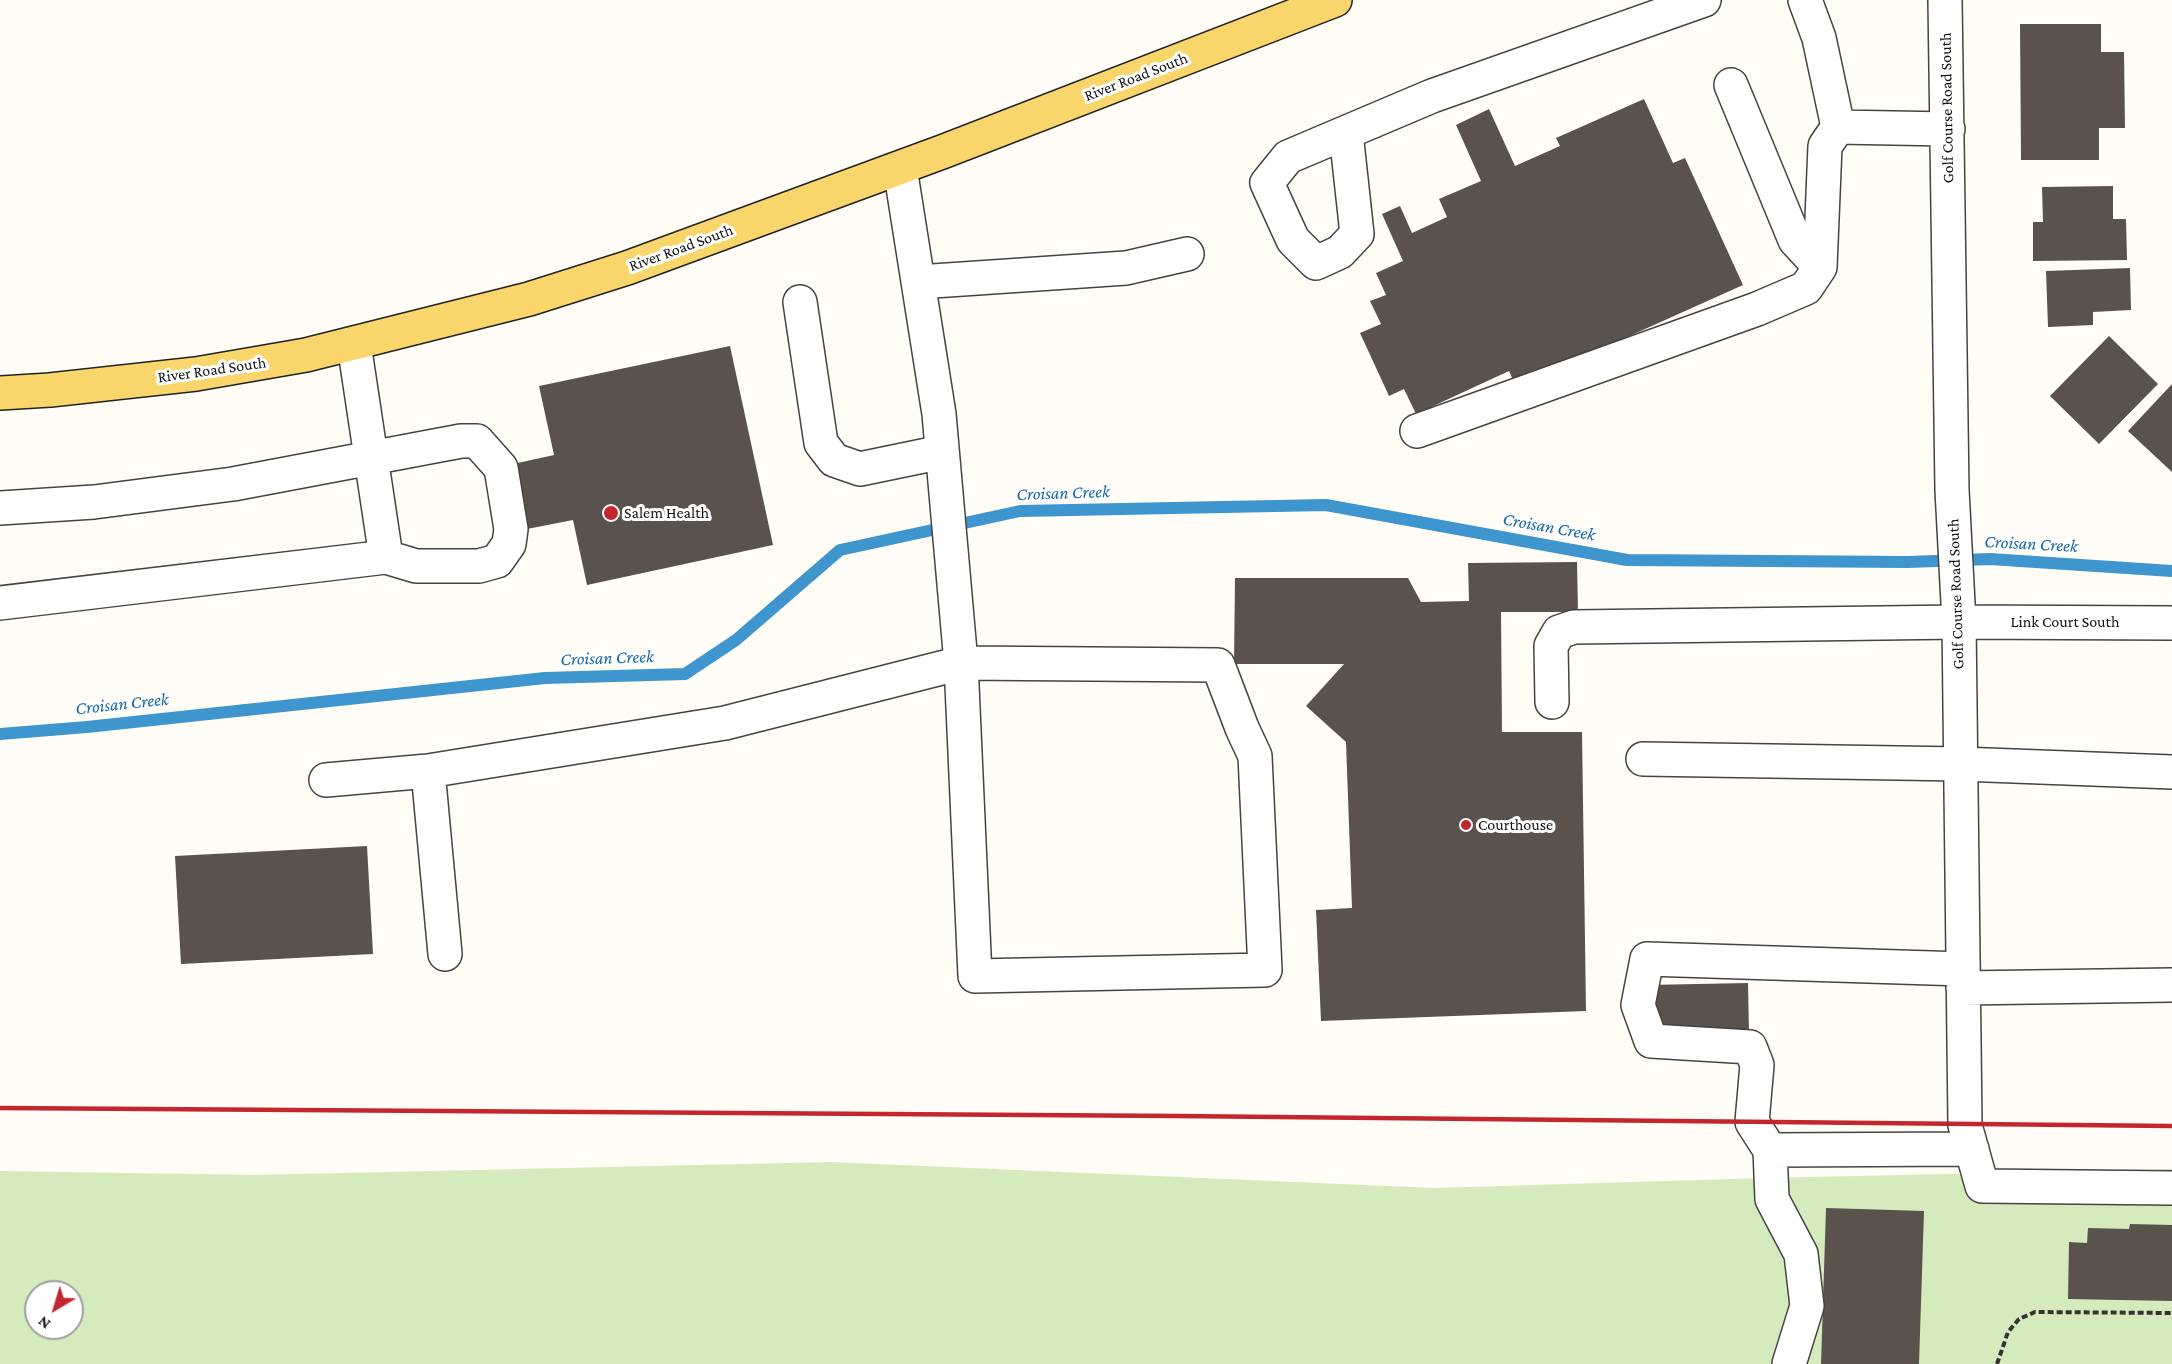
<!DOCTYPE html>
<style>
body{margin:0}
#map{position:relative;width:2172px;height:1364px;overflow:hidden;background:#fffdf5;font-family:"Crimson Pro",serif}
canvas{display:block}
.north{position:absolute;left:24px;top:1280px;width:60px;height:60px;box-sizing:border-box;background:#fff;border:2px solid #a0a0a0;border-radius:50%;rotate:218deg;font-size:16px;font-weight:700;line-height:24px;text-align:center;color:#111}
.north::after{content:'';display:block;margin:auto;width:21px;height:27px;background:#c4262e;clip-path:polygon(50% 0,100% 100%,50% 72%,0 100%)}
</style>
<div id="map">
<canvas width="2172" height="1364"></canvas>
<div class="north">N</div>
</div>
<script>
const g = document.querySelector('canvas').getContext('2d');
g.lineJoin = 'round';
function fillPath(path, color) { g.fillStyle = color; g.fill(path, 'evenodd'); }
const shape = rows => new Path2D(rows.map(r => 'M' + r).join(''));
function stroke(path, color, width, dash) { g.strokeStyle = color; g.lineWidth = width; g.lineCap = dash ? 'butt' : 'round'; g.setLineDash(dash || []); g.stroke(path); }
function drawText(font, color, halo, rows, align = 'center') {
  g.font = font + ' "Crimson Pro",serif'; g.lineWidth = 6; g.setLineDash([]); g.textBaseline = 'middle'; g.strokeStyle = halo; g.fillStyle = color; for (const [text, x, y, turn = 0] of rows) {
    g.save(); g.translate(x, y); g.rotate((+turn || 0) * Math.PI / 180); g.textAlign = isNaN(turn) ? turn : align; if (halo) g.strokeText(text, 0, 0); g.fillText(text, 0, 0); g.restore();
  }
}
fillPath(shape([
 [831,1162,1434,1188,1766,1178,2172,1169,2172,1364,0,1364,0,1171,255,1175],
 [36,1292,72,1292,72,1328,36,1328]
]), '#d5ebbd');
stroke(shape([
 [0,734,87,727,545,678,685,674,736,640,840,550,1020,511,1326,505,1627,560,1908,562,1990,559,2172,571]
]), '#3f96cf', 12);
fillPath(shape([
 [2020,24,2101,24,2101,52,2124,52,2125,128,2099,128,2099,160,2021,160],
 [1644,99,1673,163,1685,158,1743,285,1516,387,1509,371,1416,414,1404,389,1389,396,1360,333,1381,324,1370,301,1386,295,1376,273,1403,261,1382,214,1400,206,1412,233,1447,217,1439,199,1481,181,1456,125,1489,109,1515,166,1560,146,1556,138],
 [2113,186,2113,219,2126,219,2127,260,2033,261,2033,222,2043,222,2042,187],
 [2130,268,2131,310,2093,312,2093,325,2048,327,2046,271],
 [2109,336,2158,384,2099,444,2050,396],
 [730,346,773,545,587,585,573,520,527,529,513,464,554,455,539,386],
 [2172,384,2172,472,2128,431],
 [1577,562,1578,612,1501,612,1502,732,1582,732,1586,1011,1321,1021,1316,910,1352,908,1346,742,1306,706,1344,664,1234,664,1235,578,1408,578,1421,602,1469,601,1468,563],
 [367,846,373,954,181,964,175,856],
 [1748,983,1749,1033,1648,1035,1647,985],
 [1826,1208,1924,1211,1919,1364,1821,1364],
 [2130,1224,2172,1225,2172,1301,2068,1299,2069,1242,2087,1243,2088,1228,2129,1229]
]), '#5a524d');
const minor = shape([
 [1805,0,1819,38,1838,127],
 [1945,0,1952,490,1959,622,1965,1125,1982,1186,2172,1188],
 [1731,85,1795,240,1820,267],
 [1346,133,1357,234,1340,252,1316,263,1293,240,1267,183,1288,157,1432,96,1704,0],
 [918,282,1126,268,1187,254],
 [800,302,821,443,834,460,860,469,942,452],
 [354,344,386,557],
 [1417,431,1757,309,1806,288,1820,267,1825,146,1838,127,1948,129],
 [0,508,94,502,233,484,461,441,477,441,501,468,511,529,509,544,497,561,479,566,416,566,386,557,0,603],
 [961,663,1218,665,1242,728,1255,756,1265,970,975,976,961,663],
 [1552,702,1551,646,1559,632,1574,627,1959,622,2172,623],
 [1643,759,1961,764,2172,772],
 [428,771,445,954],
 [326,780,428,771,725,723,961,663,939,414,900,168],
 [1963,988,2172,985],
 [1770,1150,1972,1149],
 [1789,1364,1807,1306,1801,1254,1772,1199,1770,1150,1752,1122,1757,1065,1750,1047,1651,1041,1638,1005,1647,959,1963,969]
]);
const major = shape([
 [0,393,50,390,196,374,306,355,529,299,627,268,942,152,1335,0]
]);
stroke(minor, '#444', 36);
stroke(major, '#222', 36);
stroke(shape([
 [1997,1364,2008,1332,2019,1319,2035,1312,2172,1313]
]), '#333', 4, [6, 3]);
stroke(minor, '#fff', 33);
stroke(major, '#f9d66b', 33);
stroke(shape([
 [0,1108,1177,1116,2172,1126]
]), '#c4262e', 4.5);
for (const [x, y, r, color] of [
 [611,513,8,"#c4262e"],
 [1466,825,6,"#c4262e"]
]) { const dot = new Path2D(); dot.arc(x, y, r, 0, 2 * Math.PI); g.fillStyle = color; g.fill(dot); stroke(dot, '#fff', 2); }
drawText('16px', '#111', '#fff', [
 ["River Road South",1136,77,-21],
 ["Golf Course Road South",1947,108,-91],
 ["River Road South",681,248,-20],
 ["River Road South",212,370,-8],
 ["Golf Course Road South",1956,594,-92],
 ["Link Court South",2065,622]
]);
drawText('16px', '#111', '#fff', [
 ["Salem Health",624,513],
 ["Courthouse",1478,825]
], 'left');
drawText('italic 18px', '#1768a6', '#fff', [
 ["Croisan Creek",1063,493,-2],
 ["Croisan Creek",1549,527,10],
 ["Croisan Creek",2031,544,3],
 ["Croisan Creek",607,658,-2],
 ["Croisan Creek",122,704,-6]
]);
</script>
